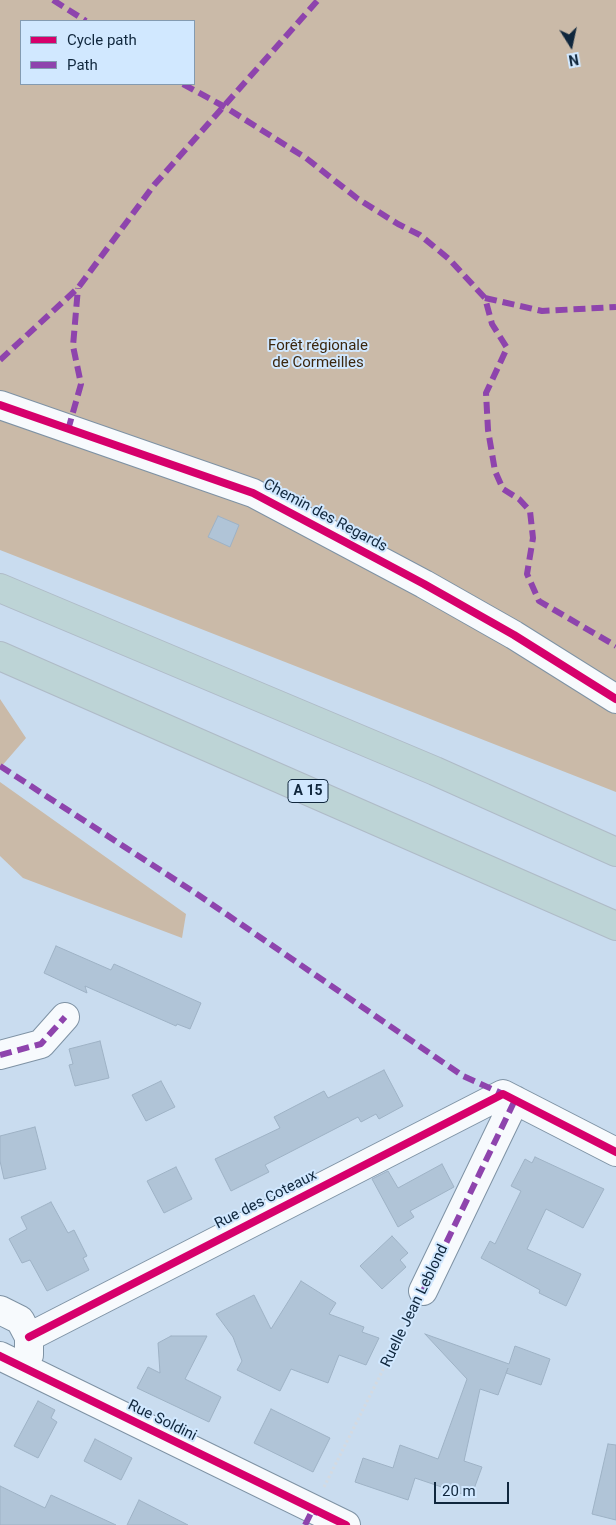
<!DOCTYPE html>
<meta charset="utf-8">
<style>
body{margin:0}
#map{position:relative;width:616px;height:1525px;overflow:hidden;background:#c9dcef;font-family:Roboto,sans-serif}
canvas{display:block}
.legend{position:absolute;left:20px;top:20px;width:175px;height:65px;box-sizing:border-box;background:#d1e8ff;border:1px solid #849bb1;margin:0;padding:6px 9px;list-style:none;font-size:15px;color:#10273d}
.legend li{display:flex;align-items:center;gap:10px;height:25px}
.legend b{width:25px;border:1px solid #849bb1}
.north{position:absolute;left:546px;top:20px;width:50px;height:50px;-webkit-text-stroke:4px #d1e8ff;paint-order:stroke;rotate:170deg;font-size:14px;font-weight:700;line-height:20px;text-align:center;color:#10273d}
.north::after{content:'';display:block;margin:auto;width:18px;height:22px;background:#10273d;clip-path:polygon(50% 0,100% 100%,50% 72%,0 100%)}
.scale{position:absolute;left:434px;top:1482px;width:75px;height:22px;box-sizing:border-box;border:2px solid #10273d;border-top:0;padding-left:6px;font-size:15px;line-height:18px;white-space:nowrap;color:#10273d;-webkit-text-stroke:4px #d1e8ff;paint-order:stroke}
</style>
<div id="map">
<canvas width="616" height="1525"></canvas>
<ul class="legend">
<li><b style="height:6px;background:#d6006c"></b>Cycle path</li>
<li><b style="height:6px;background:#8e44ad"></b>Path</li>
</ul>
<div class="north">N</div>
<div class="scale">20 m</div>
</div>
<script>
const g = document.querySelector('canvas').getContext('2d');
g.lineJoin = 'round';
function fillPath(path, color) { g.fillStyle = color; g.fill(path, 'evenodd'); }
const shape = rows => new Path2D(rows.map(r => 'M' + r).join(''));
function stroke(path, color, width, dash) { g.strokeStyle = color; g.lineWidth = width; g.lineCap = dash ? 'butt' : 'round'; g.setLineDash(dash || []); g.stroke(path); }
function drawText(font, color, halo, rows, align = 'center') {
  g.font = font + ' Roboto,sans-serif'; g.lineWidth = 4; g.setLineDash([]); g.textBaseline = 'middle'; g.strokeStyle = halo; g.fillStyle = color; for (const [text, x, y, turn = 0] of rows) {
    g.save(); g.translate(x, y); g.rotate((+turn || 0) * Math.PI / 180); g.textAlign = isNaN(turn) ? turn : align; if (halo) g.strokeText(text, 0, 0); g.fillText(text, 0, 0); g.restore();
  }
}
fillPath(shape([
 [0,0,616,0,616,792,0,550],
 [21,21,194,21,194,84,21,84],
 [0,699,26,738,0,768],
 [0,782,186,914,182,938,23,878,0,856]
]), '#cabaa8');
const building = shape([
 [218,516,239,525,230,547,208,537,218,516],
 [56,946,111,970,114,964,201,1003,190,1029,177,1024,176,1026,85,986,87,993,44,973,56,946],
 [100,1041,109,1078,75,1086,69,1065,73,1064,69,1049,100,1041],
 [384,1070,403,1106,379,1119,376,1114,361,1122,358,1117,265,1165,269,1172,231,1191,215,1159,280,1128,274,1117,324,1091,328,1098,384,1070],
 [161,1081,175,1107,146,1121,132,1095,161,1081],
 [35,1127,46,1169,4,1179,0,1161,0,1136,35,1127],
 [535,1157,604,1189,583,1228,546,1209,527,1249,581,1274,566,1306,539,1293,540,1290,481,1258,490,1241,495,1244,521,1191,511,1186,525,1159,532,1163,535,1157],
 [442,1164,454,1187,410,1211,414,1217,398,1227,372,1179,388,1171,398,1188,442,1164],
 [176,1167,192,1199,164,1213,147,1181,176,1167],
 [51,1202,68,1233,74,1230,87,1256,83,1258,89,1270,47,1291,30,1260,22,1263,9,1239,27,1229,21,1217,51,1202],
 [392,1236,408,1253,400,1260,406,1267,382,1289,360,1266,392,1236],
 [301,1281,336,1303,329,1314,364,1327,362,1332,379,1338,366,1365,339,1355,328,1383,291,1369,280,1391,237,1370,242,1361,233,1337,216,1314,254,1295,271,1329,301,1281],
 [425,1334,509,1364,515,1346,550,1359,541,1385,506,1373,508,1368,498,1395,480,1389,464,1461,482,1467,471,1497,415,1478,408,1500,355,1482,363,1458,393,1468,400,1445,438,1459,467,1379,425,1334],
 [171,1336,207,1336,185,1379,221,1397,209,1422,137,1388,148,1367,160,1373,158,1343,171,1336],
 [38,1401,55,1410,51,1418,57,1422,38,1458,14,1446,38,1401],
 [271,1409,330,1438,313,1472,254,1443,271,1409],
 [95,1439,132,1458,121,1480,84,1461,95,1439],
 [608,1444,616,1445,616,1520,592,1514,608,1444],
 [0,1486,45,1508,51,1495,116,1525,0,1525,0,1486],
 [139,1500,188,1525,127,1525,139,1500]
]);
fillPath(building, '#b0c4d7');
stroke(building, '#9eb2c5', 1);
const minor = shape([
 [0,405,253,493,424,584,514,635,616,699],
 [0,1055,41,1044,65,1017],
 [423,1291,515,1100],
 [0,1310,20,1320,29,1337,29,1355],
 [29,1337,503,1094,616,1152],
 [0,1356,346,1525]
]);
const highway = shape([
 [0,588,435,771,616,852],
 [0,656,616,926]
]);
stroke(minor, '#7e92a4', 30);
stroke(highway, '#afbbc7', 30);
stroke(shape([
 [324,1487,411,1314]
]), '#d4dae1', 3, [2.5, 2.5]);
stroke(minor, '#f7fafd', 28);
stroke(highway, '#bdd4d6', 28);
stroke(shape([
 [53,0,86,21],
 [183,84,225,107,306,158,358,199,398,224,420,235,449,259,485,298,492,324,507,348,486,393,488,430,495,471,503,489,519,499,530,511,533,538,527,574,539,601,616,646],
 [485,298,542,311,616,307],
 [0,360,78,288,154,185,318,0],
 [68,430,81,384,73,346,78,288],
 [0,766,194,892,463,1076,503,1094],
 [0,1055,41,1044,65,1017],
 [423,1291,515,1100],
 [305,1525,312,1511,318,1513]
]), '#8e44ad', 6, [12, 6]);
stroke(shape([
 [0,405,253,493,424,584,514,635,616,699],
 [29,1337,503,1094,616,1152],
 [0,1356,346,1525]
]), '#d6006c', 8);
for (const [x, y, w] of [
 [308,791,40]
]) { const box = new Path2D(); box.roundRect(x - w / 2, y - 11.5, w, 23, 4); g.fillStyle = '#d1e8ff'; g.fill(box); stroke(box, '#10273d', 1); }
drawText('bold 14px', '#10273d', null, [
 ["A 15",308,791]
]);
drawText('15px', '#3c270e', '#d1e8ff', [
 ["Forêt régionale",318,346],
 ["de Cormeilles",318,363]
]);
drawText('15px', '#10273d', '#d1e8ff', [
 ["Chemin des Regards",325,516,28],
 ["Rue des Coteaux",266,1200,-27],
 ["Ruelle Jean Leblond",415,1306,-64],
 ["Rue Soldini",162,1421,26]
]);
</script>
